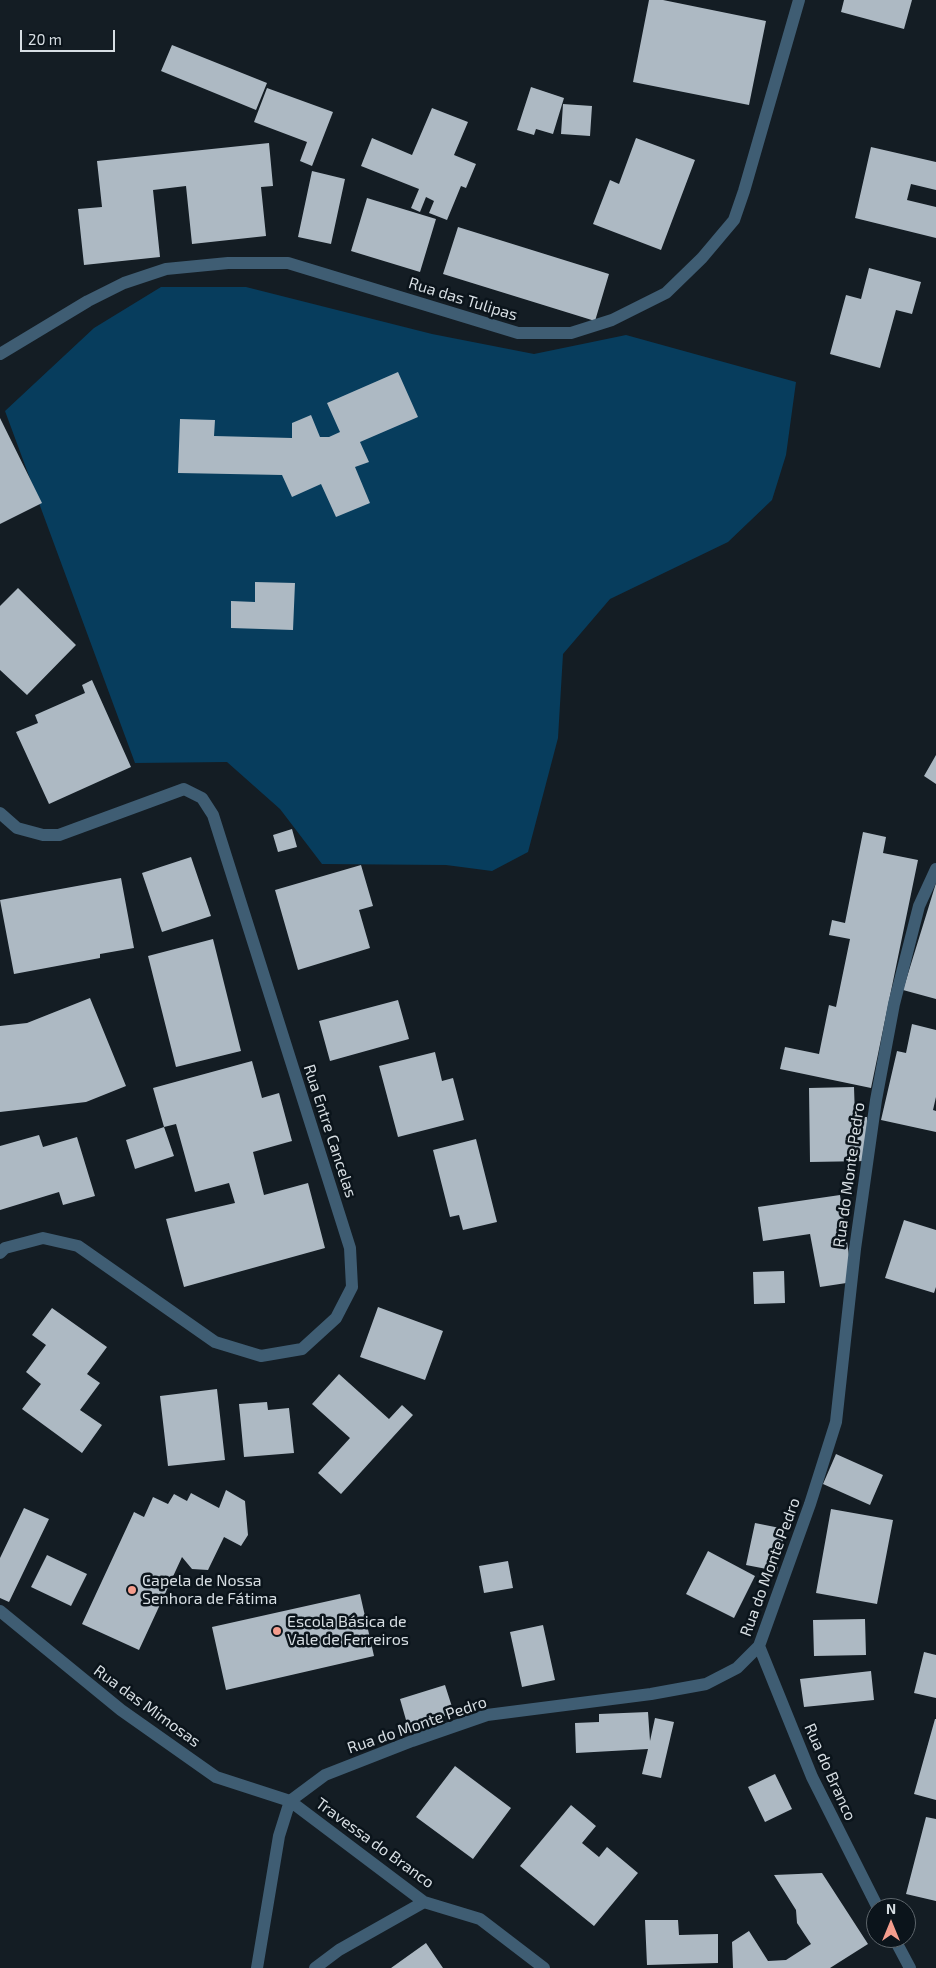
<!DOCTYPE html>
<meta charset="utf-8">
<style>
body{margin:0}
#map{position:relative;width:936px;height:1968px;overflow:hidden;background:#141d24;font-family:"Exo 2",sans-serif}
canvas{display:block}
.north{position:absolute;left:866px;top:1898px;width:50px;height:50px;box-sizing:border-box;background:#0b141b;border:1px solid #5d656b;border-radius:50%;rotate:0deg;font-size:14px;font-weight:700;line-height:20px;text-align:center;color:#d7dee3}
.north::after{content:'';display:block;margin:auto;width:18px;height:22px;background:#f49d8d;clip-path:polygon(50% 0,100% 100%,50% 72%,0 100%)}
.scale{position:absolute;left:20px;top:30px;width:95px;height:22px;box-sizing:border-box;border:2px solid #d7dee3;border-top:0;padding-left:6px;font-size:15px;line-height:18px;white-space:nowrap;color:#d7dee3;-webkit-text-stroke:4px #0b141b;paint-order:stroke}
</style>
<div id="map">
<canvas width="936" height="1968"></canvas>
<div class="north">N</div>
<div class="scale">20 m</div>
</div>
<script>
const g = document.querySelector('canvas').getContext('2d');
g.lineJoin = 'round';
function fillPath(path, color) { g.fillStyle = color; g.fill(path, 'evenodd'); }
const shape = rows => new Path2D(rows.map(r => 'M' + r).join(''));
function stroke(path, color, width, dash) { g.strokeStyle = color; g.lineWidth = width; g.lineCap = dash ? 'butt' : 'round'; g.setLineDash(dash || []); g.stroke(path); }
function drawText(font, color, halo, rows, align = 'center') {
  g.font = font + ' "Exo 2",sans-serif'; g.lineWidth = 5; g.setLineDash([]); g.textBaseline = 'middle'; g.strokeStyle = halo; g.fillStyle = color; for (const [text, x, y, turn = 0] of rows) {
    g.save(); g.translate(x, y); g.rotate((+turn || 0) * Math.PI / 180); g.textAlign = isNaN(turn) ? turn : align; if (halo) g.strokeText(text, 0, 0); g.fillText(text, 0, 0); g.restore();
  }
}
fillPath(shape([
 [161,287,246,287,432,334,534,354,626,335,796,382,786,455,772,500,728,542,610,599,563,654,558,738,528,852,492,871,446,865,322,864,280,809,227,762,135,763,5,411,94,328]
]), '#073d5d');
fillPath(shape([
 [649,0,663,0,766,21,749,105,633,82],
 [844,0,912,0,904,29,841,12],
 [172,45,267,83,256,110,161,71],
 [531,87,564,98,553,134,536,129,534,135,517,130],
 [267,88,333,112,312,166,300,161,307,142,254,122],
 [563,104,592,106,590,136,561,134],
 [432,108,468,122,454,155,476,164,466,188,461,186,447,220,429,213,434,201,426,197,420,212,411,208,419,189,361,166,372,138,412,155],
 [636,138,695,160,661,250,593,224,610,180,619,184],
 [269,143,273,186,261,187,266,236,192,244,186,186,153,190,160,257,84,265,78,209,102,207,97,161],
 [871,147,936,162,936,190,911,184,907,200,936,207,936,238,855,218],
 [312,171,345,179,331,244,298,237],
 [367,198,436,219,420,272,351,251],
 [458,227,609,274,595,321,443,274],
 [869,268,921,282,912,314,896,310,880,368,830,354,846,295,861,299],
 [398,372,418,417,360,442,369,462,355,467,370,503,336,517,321,484,292,497,282,475,178,473,180,419,215,420,214,436,292,438,292,423,311,415,320,437,329,437,340,432,327,403],
 [0,418,42,503,0,524],
 [255,582,295,583,293,630,231,628,231,601,255,602],
 [18,588,76,645,27,695,0,670,0,606],
 [92,680,131,767,49,804,16,732,38,723,35,715,85,693,82,685],
 [936,755,936,784,924,776],
 [292,829,297,847,278,852,273,835],
 [863,832,886,837,883,853,918,860,871,1088,780,1069,785,1047,819,1054,829,1005,836,1007,850,939,829,935,832,920,845,923],
 [191,857,211,916,162,932,142,873],
 [361,865,373,906,359,910,370,948,298,970,275,890],
 [121,878,134,948,100,954,100,958,14,974,0,900],
 [936,883,936,999,903,990],
 [213,939,241,1051,176,1067,148,956],
 [90,998,126,1086,86,1102,0,1112,0,1026,27,1023],
 [398,1000,409,1039,330,1061,319,1021],
 [912,1024,936,1030,936,1097,933,1110,936,1111,936,1132,881,1120,897,1051,906,1053],
 [435,1052,442,1081,453,1078,464,1120,398,1137,379,1066],
 [252,1061,262,1098,279,1093,292,1141,253,1152,264,1195,308,1183,325,1248,184,1287,166,1219,235,1203,229,1183,195,1192,176,1124,164,1127,153,1088],
 [854,1087,855,1117,867,1117,867,1161,810,1162,809,1088],
 [164,1127,174,1156,135,1169,126,1140],
 [39,1135,43,1147,77,1137,95,1196,63,1205,59,1192,0,1210,0,1146],
 [476,1139,497,1222,463,1230,459,1215,450,1217,433,1150],
 [840,1195,853,1282,820,1287,810,1234,763,1241,758,1207],
 [904,1220,936,1230,936,1287,934,1293,885,1278],
 [784,1271,785,1303,754,1304,753,1272],
 [378,1307,443,1331,425,1380,360,1357],
 [52,1308,107,1347,87,1374,100,1383,80,1410,102,1425,82,1453,22,1409,41,1384,26,1372,46,1345,32,1335],
 [339,1374,389,1419,402,1405,413,1415,341,1494,318,1473,350,1438,312,1404],
 [217,1389,225,1460,168,1466,160,1396],
 [267,1402,268,1410,289,1408,294,1453,244,1457,239,1404],
 [836,1454,883,1475,870,1505,823,1484],
 [226,1490,245,1501,248,1535,241,1546,224,1537,208,1570,192,1569,182,1557,139,1650,82,1624,134,1512,144,1517,153,1497,168,1504,174,1494,187,1501,191,1493,219,1508],
 [24,1508,49,1519,9,1602,0,1598,0,1558],
 [831,1509,893,1520,877,1604,816,1593],
 [755,1523,785,1529,777,1571,746,1565],
 [708,1551,755,1576,734,1618,686,1594],
 [47,1555,87,1574,71,1606,31,1587],
 [508,1561,513,1588,484,1593,479,1566],
 [360,1594,374,1656,226,1690,212,1627],
 [865,1619,866,1655,814,1656,813,1620],
 [543,1625,555,1680,522,1687,510,1632],
 [924,1652,936,1655,936,1698,914,1693],
 [871,1671,874,1700,804,1707,800,1679],
 [445,1685,454,1713,408,1727,400,1699],
 [648,1712,650,1741,655,1718,674,1722,661,1778,642,1774,648,1749,576,1753,575,1723,599,1722,599,1714],
 [935,1719,936,1719,936,1800,914,1794],
 [455,1766,511,1808,473,1859,416,1817],
 [775,1774,792,1809,765,1822,748,1787],
 [571,1805,596,1826,582,1843,599,1857,607,1847,638,1873,594,1926,520,1866],
 [926,1817,936,1819,936,1901,906,1894],
 [822,1873,868,1944,830,1968,733,1968,732,1942,749,1931,768,1961,786,1960,811,1944,797,1923,796,1910,774,1875],
 [645,1920,678,1920,679,1935,718,1934,718,1963,647,1965],
 [426,1943,443,1968,391,1968]
]), '#adb9c3');
stroke(shape([
 [0,354,88,301,124,283,166,269,228,263,288,263,518,333,571,333,612,320,666,293,702,258,734,220,744,191,799,0],
 [0,813,17,828,43,835,59,835,184,789,202,798,213,815,350,1248,352,1287,336,1318,302,1349,261,1356,215,1342,78,1246,43,1238,5,1248,0,1253],
 [0,1611,121,1710,216,1777,290,1801,424,1902,480,1919,544,1968],
 [759,1646,812,1777,878,1908],
 [894,1938,910,1968],
 [257,1968,279,1836,290,1801,325,1775,412,1741,487,1715,651,1694,706,1684,737,1668,759,1646,810,1504,836,1422,855,1249,876,1100,894,1004,919,906,936,869],
 [315,1968,339,1950,424,1902]
]), '#3f5d73', 12);
for (const [x, y, r, color] of [
 [132,1590,5,"#f49d8d"],
 [277,1631,5,"#f49d8d"]
]) { const dot = new Path2D(); dot.arc(x, y, r, 0, 2 * Math.PI); g.fillStyle = color; g.fill(dot); stroke(dot, '#0b141b', 2); }
drawText('16px', '#d7dee3', '#0b141b', [
 ["Rua das Tulipas",463,299,17],
 ["Rua Entre Cancelas",330,1131,72],
 ["Rua do Monte Pedro",849,1175,-82],
 ["Rua do Monte Pedro",770,1567,-70],
 ["Rua das Mimosas",147,1706,36],
 ["Rua do Monte Pedro",417,1725,-19],
 ["Rua do Branco",830,1772,66],
 ["Travessa do Branco",375,1843,36]
]);
drawText('16px', '#d7dee3', '#0b141b', [
 ["Capela de Nossa",142,1581],
 ["Senhora de Fátima",142,1599],
 ["Escola Básica de",287,1622],
 ["Vale de Ferreiros",287,1640]
], 'left');
</script>
